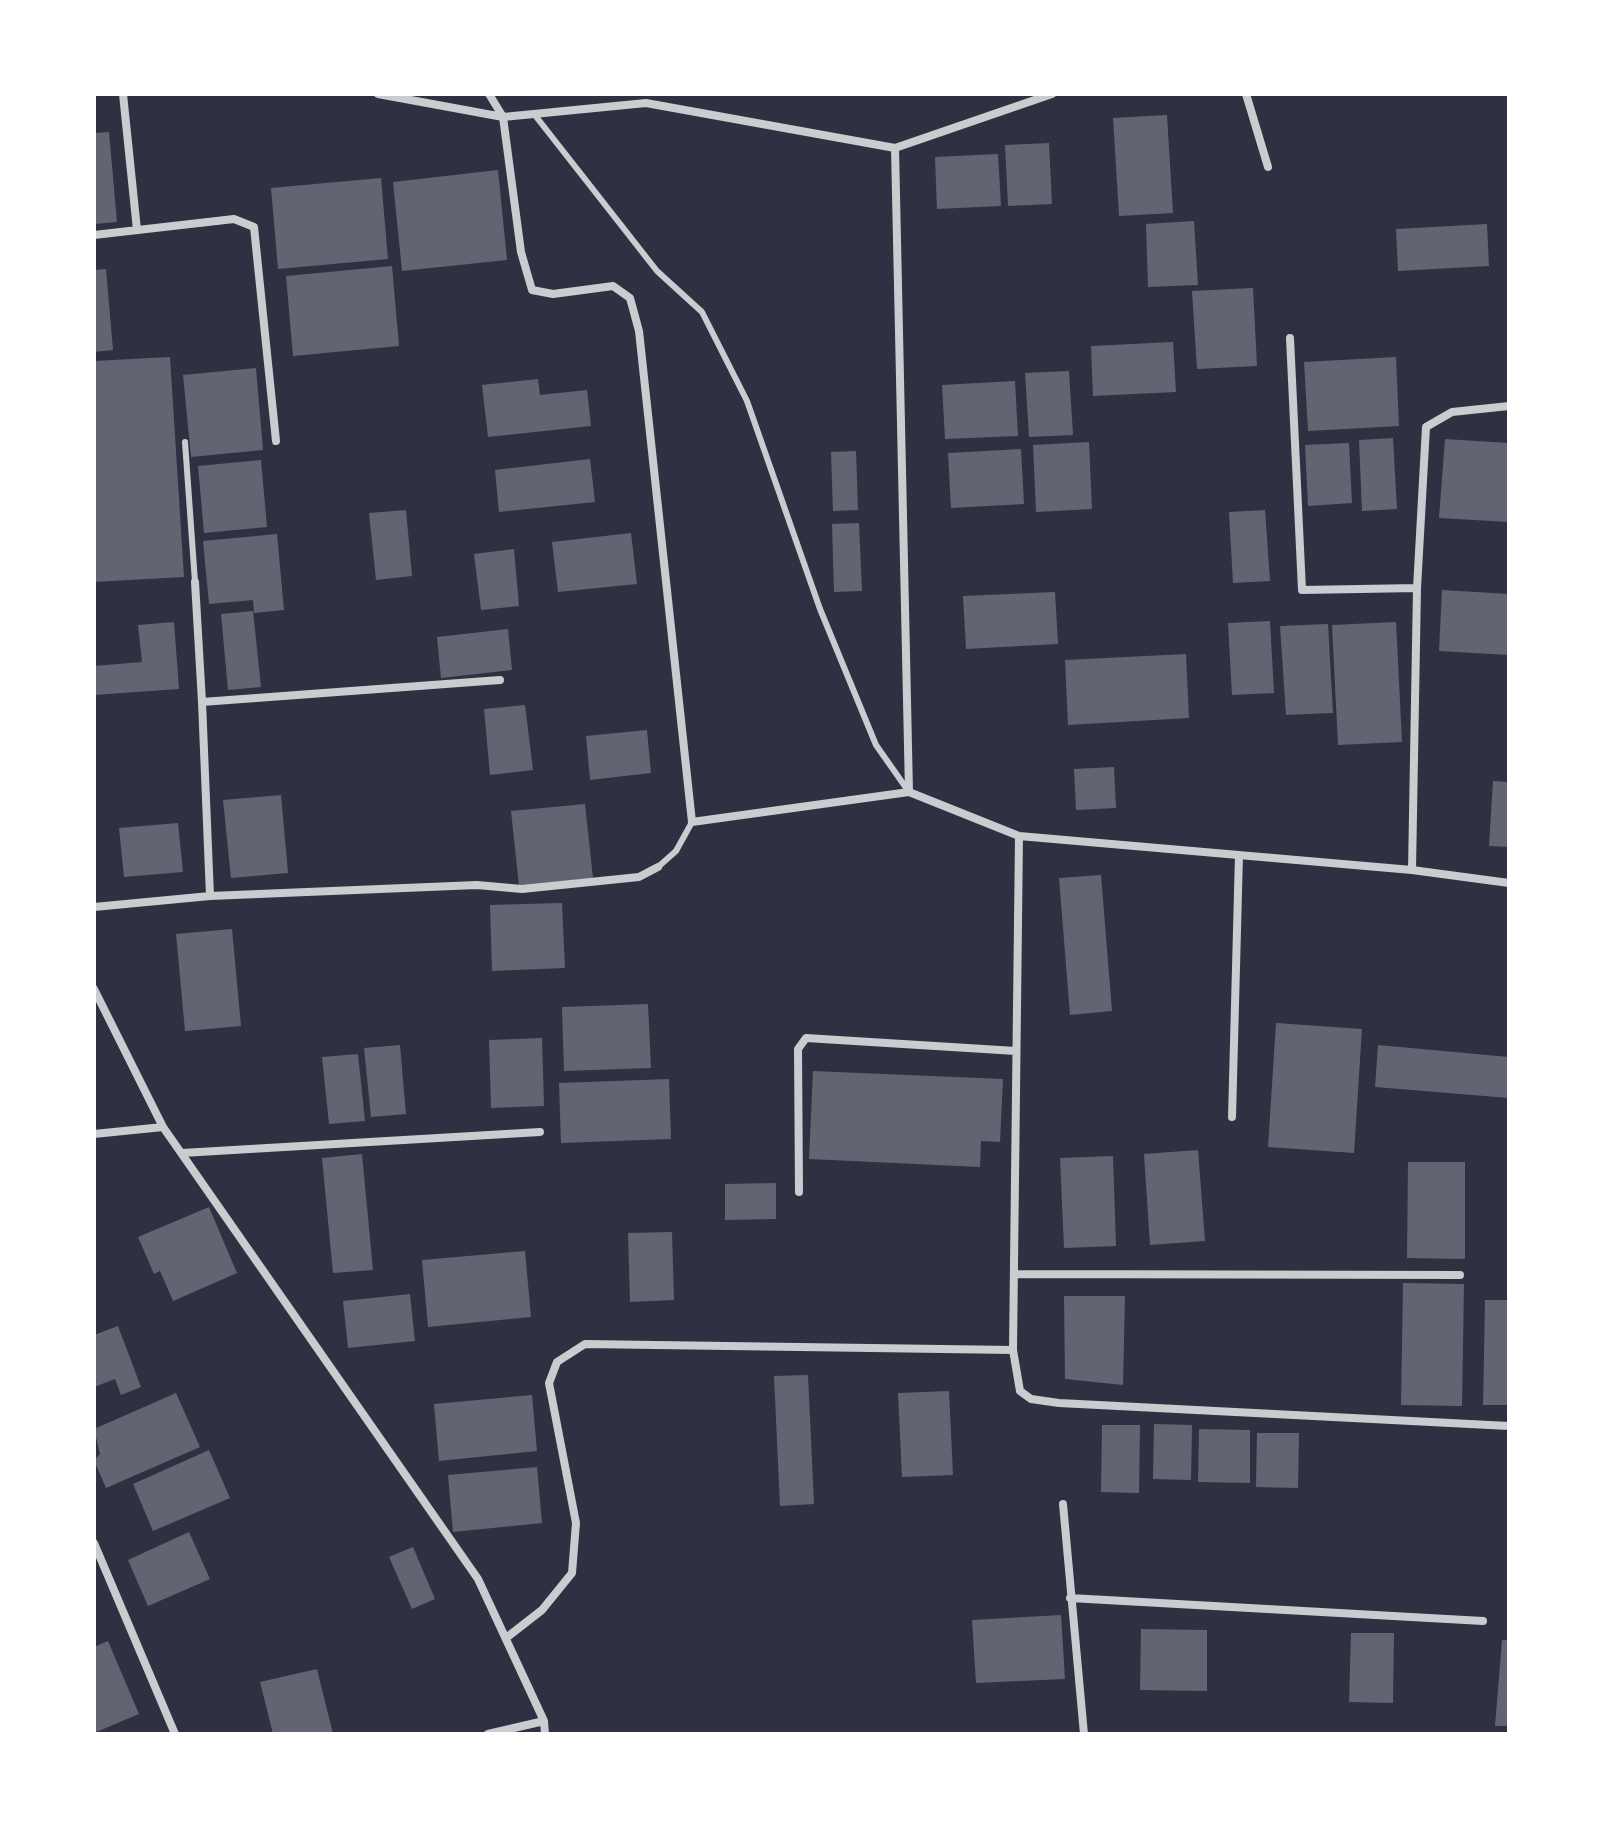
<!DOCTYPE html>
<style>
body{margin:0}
#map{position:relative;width:1603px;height:1828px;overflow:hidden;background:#2d3142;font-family:Ubuntu,sans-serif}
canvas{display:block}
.frame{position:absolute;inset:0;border:96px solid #fff;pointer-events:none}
</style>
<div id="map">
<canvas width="1603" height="1828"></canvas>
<div class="frame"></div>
</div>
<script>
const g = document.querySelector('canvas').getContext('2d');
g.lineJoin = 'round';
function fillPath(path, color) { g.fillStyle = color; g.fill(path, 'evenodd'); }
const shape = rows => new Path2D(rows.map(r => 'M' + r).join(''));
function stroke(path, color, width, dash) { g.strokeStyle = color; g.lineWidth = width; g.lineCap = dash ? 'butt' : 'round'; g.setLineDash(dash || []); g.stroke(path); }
fillPath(shape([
 [1167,115,1173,213,1119,216,1113,118],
 [109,132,117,222,94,224,94,133],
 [1049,143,1052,204,1008,206,1005,145],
 [998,154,1001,206,937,209,935,157],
 [498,170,507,260,402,271,393,182],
 [381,178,388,259,278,269,271,188],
 [1194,221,1198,285,1148,287,1146,224],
 [1487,224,1489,266,1398,271,1396,229],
 [392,266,399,346,293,356,286,276],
 [106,269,113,350,94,352,94,270],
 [1253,288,1257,366,1197,369,1192,291],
 [1173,342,1176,392,1093,396,1091,346],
 [170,357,184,577,94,582,94,361],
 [1396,357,1399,426,1308,431,1304,362],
 [256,368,263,450,191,457,183,375],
 [1069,371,1073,435,1029,437,1025,373],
 [538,379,540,395,587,390,591,426,488,437,482,385],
 [1015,381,1018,436,945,439,942,385],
 [1393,438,1397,509,1362,511,1359,440],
 [1445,439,1509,443,1509,522,1439,518],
 [1089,442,1092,509,1036,512,1033,445],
 [1349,443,1352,503,1308,506,1305,445],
 [1021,449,1024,504,951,508,948,453],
 [856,451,858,510,833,511,831,452],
 [590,459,595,502,499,512,495,470],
 [261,460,267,527,204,533,198,466],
 [406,510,412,576,376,580,369,513],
 [1265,510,1270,581,1233,583,1229,512],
 [859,523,862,591,834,592,832,524],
 [631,533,637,584,558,592,552,542],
 [277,534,284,610,254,613,253,600,209,604,203,541],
 [514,549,519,606,481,610,474,554],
 [1442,590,1509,594,1509,655,1439,651],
 [1055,592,1058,644,966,649,963,596],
 [253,611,261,687,228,690,221,614],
 [1270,621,1274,693,1232,695,1228,623],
 [174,622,179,689,94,695,94,666,142,662,138,625],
 [1396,622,1402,742,1338,745,1332,625],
 [1328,624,1333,713,1286,715,1280,626],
 [508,629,512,670,441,678,437,637],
 [1186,654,1189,718,1068,725,1065,660],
 [525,705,533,770,490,775,484,709],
 [647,730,651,773,590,780,586,736],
 [1114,767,1116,808,1076,810,1074,769],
 [1493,781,1509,782,1509,847,1489,846],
 [281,795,288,873,231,878,223,800],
 [585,804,593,878,519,886,511,811],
 [178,823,183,872,124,877,119,828],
 [1101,875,1112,1011,1070,1015,1059,878],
 [562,903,565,968,492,971,490,905],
 [232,929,241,1026,185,1031,176,934],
 [648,1004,651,1068,564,1071,562,1007],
 [1276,1023,1362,1029,1354,1153,1268,1147],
 [542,1038,544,1106,491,1108,489,1040],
 [400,1045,406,1114,371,1117,364,1048],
 [1378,1045,1509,1057,1509,1098,1375,1087],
 [358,1054,365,1121,329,1124,322,1057],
 [813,1071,1003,1079,1000,1142,981,1141,980,1167,809,1159],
 [669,1079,671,1139,561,1143,559,1083],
 [1198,1150,1205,1241,1150,1245,1144,1154],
 [362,1154,373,1270,333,1273,322,1158],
 [1113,1156,1116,1246,1064,1248,1060,1158],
 [1408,1162,1465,1162,1465,1259,1407,1258],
 [776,1183,776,1219,725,1220,725,1184],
 [209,1207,237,1273,173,1301,160,1271,154,1274,138,1237],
 [672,1232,674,1300,630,1302,628,1233],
 [525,1251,531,1317,428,1327,422,1260],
 [1403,1283,1464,1284,1462,1406,1401,1405],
 [410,1294,415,1341,348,1348,343,1301],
 [1064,1296,1125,1296,1123,1385,1065,1379],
 [1485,1300,1509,1300,1509,1405,1483,1405],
 [118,1326,141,1387,121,1395,115,1379,94,1387,94,1335],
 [808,1375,814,1504,780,1506,774,1376],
 [949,1391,953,1475,902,1477,898,1393],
 [176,1393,200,1447,106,1488,94,1460,100,1454,94,1429],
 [532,1395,537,1451,439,1461,434,1404],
 [1154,1424,1192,1425,1191,1480,1153,1479],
 [1102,1425,1140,1425,1139,1493,1101,1492],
 [1199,1429,1250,1430,1250,1483,1198,1482],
 [1257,1433,1299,1433,1298,1488,1256,1487],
 [209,1450,230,1498,153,1531,133,1484],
 [537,1467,542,1523,453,1532,448,1475],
 [189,1532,210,1579,148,1606,128,1560],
 [413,1547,435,1599,412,1609,389,1557],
 [1061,1615,1065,1679,976,1683,972,1620],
 [1141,1629,1207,1630,1207,1691,1140,1690],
 [1351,1633,1394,1633,1393,1703,1349,1702],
 [1502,1640,1509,1640,1509,1726,1495,1726],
 [108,1641,139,1714,94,1733,94,1647],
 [317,1669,333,1734,273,1734,260,1682]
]), '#626471');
stroke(shape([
 [534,114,657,271,702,312,747,401,820,609,876,745,909,792],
 [185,442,195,582],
 [658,867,676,851,692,822]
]), '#caccd0', 6);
stroke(shape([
 [123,94,137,230],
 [378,94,503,117,646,103,895,148,1052,94],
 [489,94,503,117,521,252,532,290,553,294,613,286,630,298,639,331,692,822,909,792],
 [1246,94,1268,167],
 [895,148,909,792,1019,836,1412,870,1509,883],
 [94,235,234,219,254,227,276,441],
 [1290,338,1302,590,1417,588],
 [195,582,202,702],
 [1019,836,1013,1350,1020,1391,1031,1399,1059,1403,1509,1426],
 [1412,870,1417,588,1426,427,1452,412,1509,406],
 [210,896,202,702,500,680],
 [94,907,210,896,477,885,522,889,639,877,658,867],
 [94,989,163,1127,478,1579,544,1721,545,1734],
 [1232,1117,1239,855],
 [94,1134,163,1127],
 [182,1153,540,1132],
 [799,1192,798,1049,806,1038,1016,1051],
 [1014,1274,1460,1275],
 [1063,1504,1084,1734],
 [94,1543,175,1734],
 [1070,1598,1483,1621],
 [506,1638,542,1610,572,1573,576,1523,549,1383,557,1362,585,1344,1013,1350],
 [488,1734,544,1721]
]), '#caccd0', 8);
</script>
